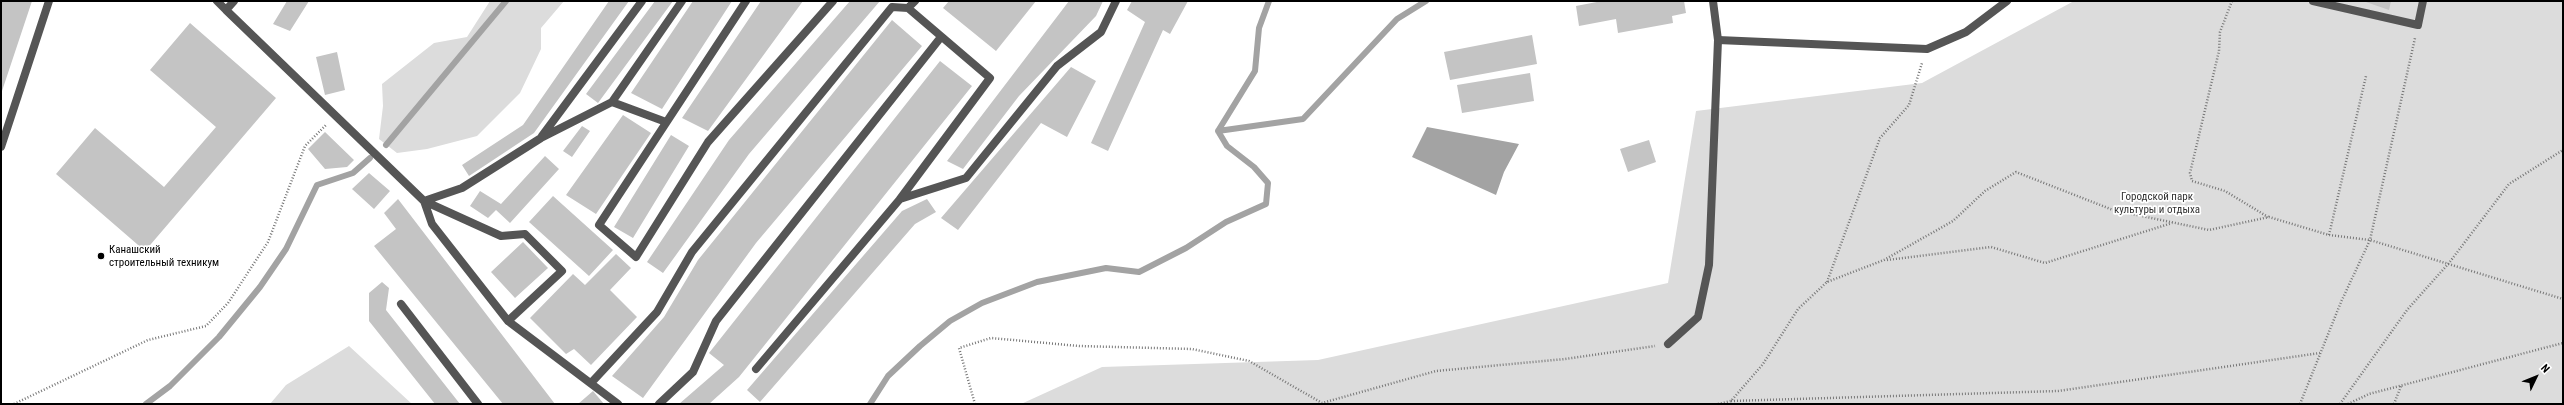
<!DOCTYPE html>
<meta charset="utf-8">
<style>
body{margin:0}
#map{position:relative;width:2564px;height:405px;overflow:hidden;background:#fff;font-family:"Roboto Condensed",sans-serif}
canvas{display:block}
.frame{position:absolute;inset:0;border:2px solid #000;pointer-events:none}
.north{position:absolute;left:2516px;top:357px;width:40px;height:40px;-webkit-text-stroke:3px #fff;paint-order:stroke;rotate:47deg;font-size:11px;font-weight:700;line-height:16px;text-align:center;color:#000}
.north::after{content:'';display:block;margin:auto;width:14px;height:18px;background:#000;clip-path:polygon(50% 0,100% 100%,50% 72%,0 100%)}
</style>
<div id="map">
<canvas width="2564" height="405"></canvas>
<div class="frame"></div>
<div class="north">N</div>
</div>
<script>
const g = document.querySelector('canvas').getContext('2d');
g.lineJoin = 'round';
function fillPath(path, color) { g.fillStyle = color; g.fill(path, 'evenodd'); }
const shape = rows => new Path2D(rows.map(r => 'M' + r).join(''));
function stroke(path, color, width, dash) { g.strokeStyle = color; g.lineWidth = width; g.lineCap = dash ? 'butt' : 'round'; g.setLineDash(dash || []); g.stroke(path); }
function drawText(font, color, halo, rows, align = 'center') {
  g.font = font + ' "Roboto Condensed",sans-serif'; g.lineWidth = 3.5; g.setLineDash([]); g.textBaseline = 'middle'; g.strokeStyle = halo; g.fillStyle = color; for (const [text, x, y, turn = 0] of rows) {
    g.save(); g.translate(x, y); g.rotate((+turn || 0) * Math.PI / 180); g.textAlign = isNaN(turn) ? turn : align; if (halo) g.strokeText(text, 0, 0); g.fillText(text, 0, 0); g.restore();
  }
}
fillPath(shape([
 [490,1,564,1,541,28,541,49,520,93,477,136,427,149,397,153,379,139,383,106,382,84,434,43,467,37],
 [2074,1,2563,1,2563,404,1021,404,1102,367,1318,360,1668,283,1696,111,1922,83],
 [349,346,412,404,270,404,286,385]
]), '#dcdcdc');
fillPath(shape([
 [1427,127,1519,144,1504,172,1496,195,1412,157]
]), '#a3a3a3');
stroke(shape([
 [1218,131,1303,119,1397,19,1426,1],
 [386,145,506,1],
 [146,404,170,386,219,337,260,287,286,249,317,185,353,173,370,158],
 [870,404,888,376,920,346,950,321,982,303,1037,282,1106,268,1139,272,1186,248,1226,222,1266,204,1268,183,1254,167,1227,146,1218,131,1255,71,1259,28,1269,1]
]), '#a3a3a3', 6);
fillPath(shape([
 [1,1,32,1,1,94],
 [287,1,309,1,290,31,273,24],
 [609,1,629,1,534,133,469,176,462,165,523,125],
 [655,1,673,1,598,103,586,94],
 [693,1,732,1,662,109,631,93],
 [761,1,803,1,708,131,682,118],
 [850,1,880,1,749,154,663,273,647,262,729,140],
 [949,1,1036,1,996,51,943,8],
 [1069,1,1103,1,1096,16,1019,96,963,169,947,161],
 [1132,1,1188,1,1170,34,1163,30,1108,151,1091,143,1145,22,1127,10],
 [1602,1,1684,1,1686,13,1672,16,1673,23,1618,33,1616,19,1579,26,1576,6],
 [2363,1,2391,1,2389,10],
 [892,20,922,46,756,243,643,398,612,376,664,317,698,260],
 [190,23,276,98,145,251,56,174,95,128,164,187,216,127,150,70],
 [1532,35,1537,64,1450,80,1444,52],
 [337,52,345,90,325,95,316,57],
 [940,61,972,86,739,377,709,404,679,404,724,365,709,353],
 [1071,67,1096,81,1067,137,1041,123,958,230,941,218],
 [1530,73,1534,101,1462,113,1457,85],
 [623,115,651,133,596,214,566,195],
 [582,126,590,131,572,157,563,151],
 [325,132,354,160,347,167,325,169,308,149],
 [671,135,689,146,633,238,614,227],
 [1649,140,1656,162,1628,172,1620,149],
 [545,156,559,169,510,223,496,210,488,218,470,206,480,191,501,204],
 [369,173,390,191,374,209,352,189],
 [553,196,613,250,589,276,529,222],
 [398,199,555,404,503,404,374,246,396,229,384,213],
 [927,199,936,212,915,224,760,402,747,390,902,211],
 [523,242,548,268,515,298,491,272],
 [616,254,631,268,610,290,637,317,591,365,574,349,566,354,530,318,573,274,585,285],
 [382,282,389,288,386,310,460,404,435,404,369,321,369,293],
 [593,391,604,404,578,404]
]), '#c4c4c4');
stroke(shape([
 [2232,1,2220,32,2219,51,2190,173,2192,181,2225,191,2268,217],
 [2329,235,2366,76],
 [1887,260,1991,247,2045,263,2172,223],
 [1827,282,1880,138,1909,105,1922,63],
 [1731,401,2058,391,2320,353],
 [14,404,148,340,206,326,228,303,268,242,305,146,326,125],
 [975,404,959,348,991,338,1079,346,1192,349,1249,361,1322,403,1436,371,1565,359,1655,346],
 [1718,404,1731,401,1763,364,1798,309,1827,282,1884,260,1953,221,1985,191,2016,172,2113,210,2209,230,2269,217,2329,235,2370,240,2563,299],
 [2300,404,2341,302,2370,240,2415,38],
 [2340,404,2407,310,2449,263,2509,184,2563,150],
 [2348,404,2369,394,2563,343],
 [2394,404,2401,386]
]), '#777', 2.5, [1, 2]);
stroke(shape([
 [217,1,226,10,234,1],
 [746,1,599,225,636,257,708,142,833,1],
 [2313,1,2418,25,2423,1],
 [226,10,424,201,501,236,525,234,562,271,508,321],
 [612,102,666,122],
 [542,136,642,1],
 [1,147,49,1],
 [900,199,990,78,908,8,915,1],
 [424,201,462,188,541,138,612,102,682,1],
 [424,201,432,224,508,321,618,404],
 [401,304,478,404],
 [1668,344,1698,317,1709,265,1718,40,1713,1],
 [756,369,900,199,966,178,1057,66,1101,32,1116,1],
 [591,383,657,312,692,252,892,7,908,8],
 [659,404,693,372,716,321,941,37]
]), '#555', 8);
stroke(shape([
 [1718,40,1927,49,1966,32,2007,1]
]), '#555', 8);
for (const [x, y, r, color] of [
 [101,256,4,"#000"]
]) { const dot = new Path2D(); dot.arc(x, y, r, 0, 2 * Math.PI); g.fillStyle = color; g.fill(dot); stroke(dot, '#fff', 1.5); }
drawText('11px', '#333', '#fff', [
 ["Городской парк",2157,197],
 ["культуры и отдыха",2157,210]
]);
drawText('11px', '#000', '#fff', [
 ["Канашский",109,250],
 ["строительный техникум",109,263]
], 'left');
</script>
